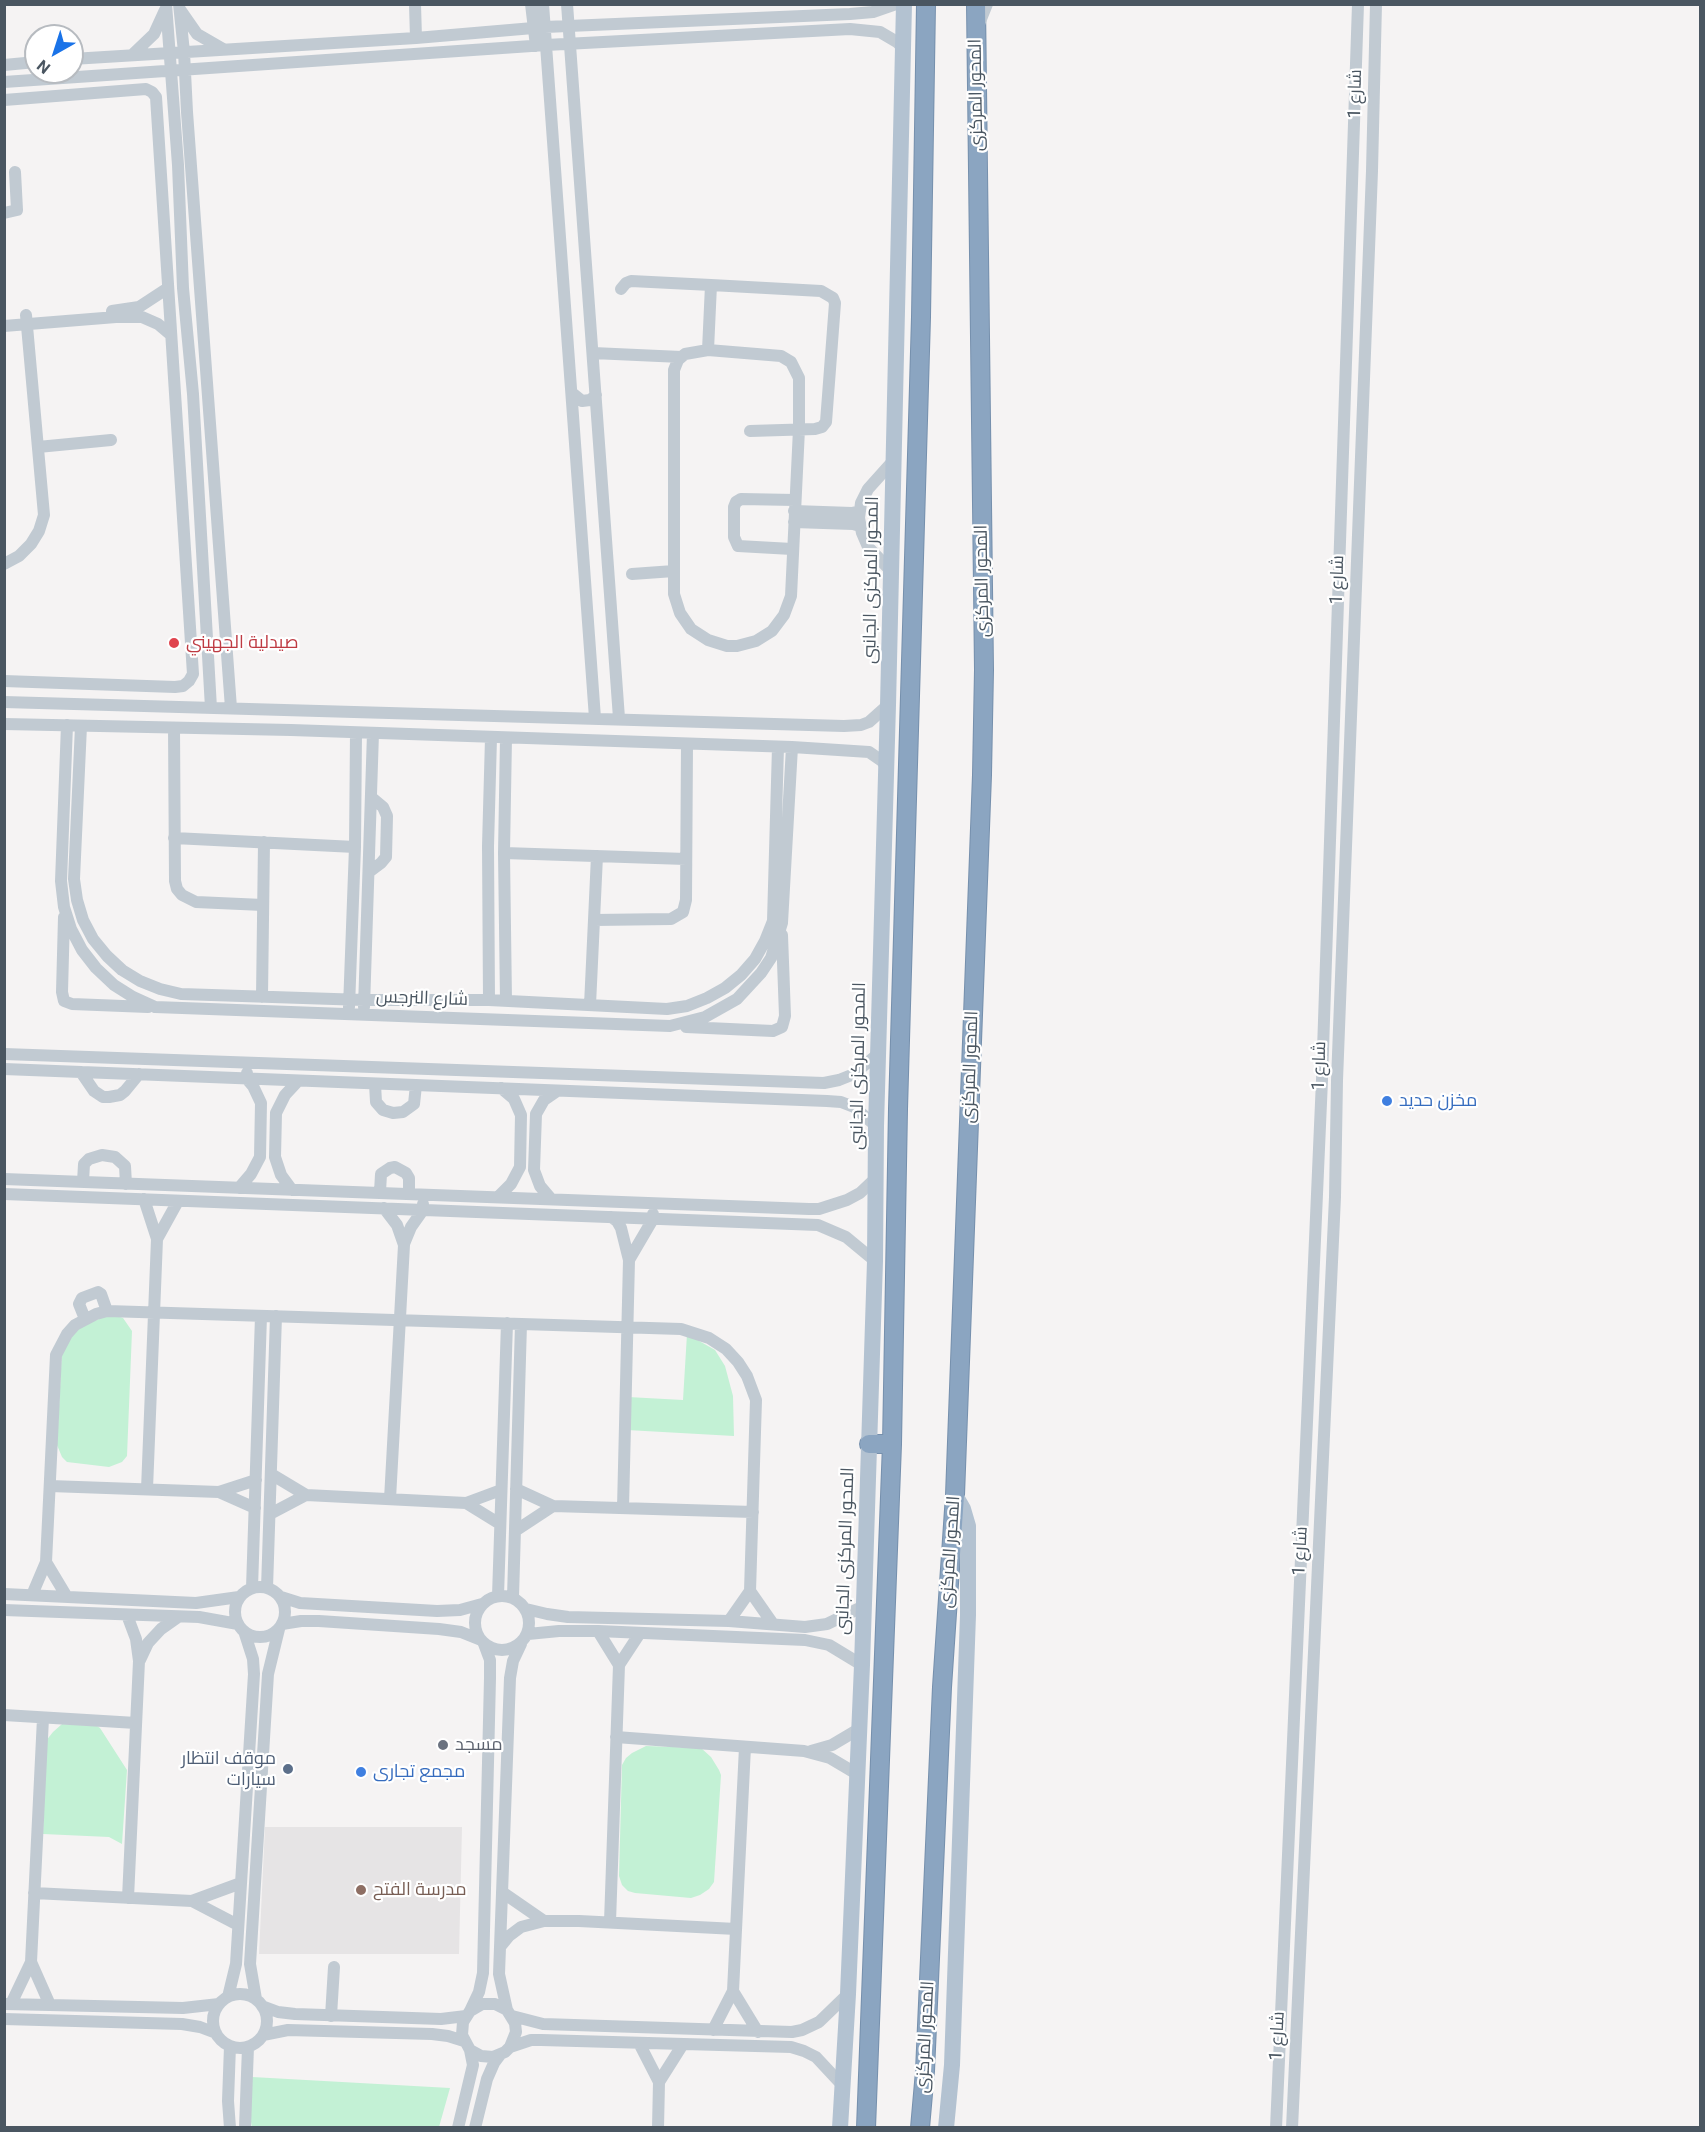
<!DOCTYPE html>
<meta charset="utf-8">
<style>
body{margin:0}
#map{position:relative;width:1705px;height:2132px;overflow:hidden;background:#f5f3f3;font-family:Roboto,sans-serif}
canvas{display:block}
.frame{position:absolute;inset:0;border:6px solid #4a5661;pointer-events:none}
.north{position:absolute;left:24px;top:24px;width:60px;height:60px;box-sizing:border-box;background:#fff;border:2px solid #b7bbc0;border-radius:50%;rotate:219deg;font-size:16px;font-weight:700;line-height:24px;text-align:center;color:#4a5661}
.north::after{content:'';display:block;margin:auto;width:21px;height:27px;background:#1a73e8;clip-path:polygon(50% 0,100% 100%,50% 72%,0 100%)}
</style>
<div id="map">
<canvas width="1705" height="2132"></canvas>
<div class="frame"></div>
<div class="north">N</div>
</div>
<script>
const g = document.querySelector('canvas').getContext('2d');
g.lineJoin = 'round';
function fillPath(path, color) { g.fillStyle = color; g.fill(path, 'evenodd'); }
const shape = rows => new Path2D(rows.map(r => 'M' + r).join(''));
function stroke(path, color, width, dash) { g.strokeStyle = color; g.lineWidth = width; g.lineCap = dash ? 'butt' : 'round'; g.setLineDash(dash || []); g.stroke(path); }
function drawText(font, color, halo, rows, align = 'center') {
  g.font = font + ' Roboto,Cairo,sans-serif'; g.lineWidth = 4.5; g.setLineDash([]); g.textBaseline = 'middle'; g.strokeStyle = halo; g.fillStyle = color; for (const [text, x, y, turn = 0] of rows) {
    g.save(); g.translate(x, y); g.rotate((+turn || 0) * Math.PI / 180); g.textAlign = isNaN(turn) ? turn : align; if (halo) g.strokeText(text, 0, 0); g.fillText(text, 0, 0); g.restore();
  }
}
fillPath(shape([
 [265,1827,462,1827,459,1954,259,1954]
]), '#e6e4e5');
fillPath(shape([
 [111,1314,123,1318,132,1331,127,1456,122,1462,109,1467,67,1462,62,1457,57,1445,62,1349,75,1329],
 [687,1334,715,1350,725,1366,733,1396,734,1436,627,1430,628,1397,683,1400],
 [62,1724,97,1726,100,1728,127,1770,122,1844,109,1837,43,1834,45,1742,53,1732],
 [646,1746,701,1748,711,1757,719,1770,721,1775,714,1882,709,1889,700,1895,691,1898,635,1893,628,1891,622,1885,619,1876,622,1765,626,1758,632,1753],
 [252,2077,450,2088,439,2127,252,2128,249,2110]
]), '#c3f1d5');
const highway = shape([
 [869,1444,892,1444],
 [866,2128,892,1444,898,1109,921,317,926,4],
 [920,2128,925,2071,942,1687,955,1495,982,775,984,670,976,4]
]);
stroke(highway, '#7690ad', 20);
stroke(shape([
 [166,4,178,165,183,288,193,394,211,708],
 [179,4,184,52,187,112,231,708],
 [415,4,416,38],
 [531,4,536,46],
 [543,4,595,718],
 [567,4,619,718],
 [181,11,197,34,223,49],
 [979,24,987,4],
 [132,55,154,34,165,10],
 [72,59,416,38,545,27,850,14,873,12,896,4],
 [4,65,36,62],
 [4,82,546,45,850,29,880,32,897,42,904,49],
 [4,100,146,89,152,92,156,97,193,674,189,681,183,686,175,687,4,681],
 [4,213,17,210,15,172],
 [621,289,626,283,631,281,711,285,821,291,833,298,835,303,826,422,822,427,815,429,750,431],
 [112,311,139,307,168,288],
 [4,326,116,317,142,317,158,324,171,335],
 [708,350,781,356,791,362,799,378,799,429,791,596,784,615,772,631,756,641,737,646,727,646,708,640,691,629,680,613,674,594,674,370,678,360,685,354,708,350],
 [708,350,711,285],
 [593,353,681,357],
 [572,393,582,401,590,400,596,395],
 [38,447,111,440],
 [794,511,852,513,860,511],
 [794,522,853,524,860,526],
 [792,549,738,546,734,537,734,507,736,502,741,499,795,500],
 [4,564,19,556,31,544,39,531,44,515,26,315],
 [891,571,868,547,862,533,859,518,861,503,868,489,894,460],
 [632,574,674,571],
 [4,702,844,726,861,725,869,722,888,705],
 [4,724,291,730,792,747,869,752,882,761,886,767],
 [67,725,61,881,64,907,71,929,82,950,96,968,114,985,133,997,155,1007,670,1026,705,1017,737,999,761,973,771,958,782,923,792,747],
 [81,726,74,879,77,900,83,920,93,939,107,956,122,970,140,981,160,989,181,994,364,1000,489,1000,667,1009,687,1006,707,998,725,988,741,975,755,959,765,941,773,921,778,747],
 [174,728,175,881,177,889,182,895,196,902,263,905],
 [174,838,355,847],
 [504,853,686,859],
 [369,872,381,863,386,857,387,816,383,807,371,797],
 [64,917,62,992,64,1001,72,1004,148,1007],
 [594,920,671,919,683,912,686,900,687,745],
 [262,997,264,842],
 [489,1000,488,846,491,738],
 [506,1001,504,853,506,738],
 [590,1005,597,856],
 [349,1007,355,847,356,733],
 [364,1007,373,733],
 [686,1027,773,1031,782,1027,785,1016,782,935],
 [4,1054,824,1083,839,1080,854,1074,879,1053],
 [4,1069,827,1101,841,1102,854,1107,876,1126],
 [81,1072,94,1091,103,1097,109,1097,120,1095,125,1091,139,1074],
 [375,1084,376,1102,383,1110,393,1113,403,1112,414,1104,416,1085],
 [4,1179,809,1209,819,1209,847,1200,860,1193,877,1177],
 [83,1182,84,1164,89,1159,102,1155,115,1157,125,1166,126,1184],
 [239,1188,251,1174,260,1157,261,1103,253,1086,247,1079,247,1073],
 [292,1190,281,1175,275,1157,276,1113,285,1095,298,1081],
 [380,1192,381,1174,390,1168,395,1167,406,1173,409,1178,409,1193],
 [4,1194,818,1225,846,1237,875,1261],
 [498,1197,511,1184,520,1167,521,1115,514,1099,501,1088],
 [144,1199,157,1239,147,1489],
 [551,1199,540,1186,534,1170,536,1114,544,1100,557,1091],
 [384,1208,397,1225,404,1245,390,1499],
 [611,1217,617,1221,621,1228,629,1260,623,1508],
 [157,1239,178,1201],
 [404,1244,411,1227,423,1210,423,1204],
 [629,1260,653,1219,653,1214],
 [85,1319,79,1304,82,1298,98,1292,101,1294,107,1311],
 [271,1474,306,1495,466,1503,501,1490],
 [50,1486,219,1492,256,1480],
 [516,1489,553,1506,753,1512],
 [219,1492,255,1508],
 [466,1503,500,1524],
 [270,1514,306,1495],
 [515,1531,553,1506],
 [46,1562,67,1597],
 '235 1612a25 25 0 1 1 50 0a25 25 0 1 1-50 0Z',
 [252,1588,261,1316],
 [267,1588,276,1316],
 [750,1591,773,1624],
 [4,1594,196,1603,239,1597],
 [32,1595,46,1562,56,1355,67,1334,75,1325,96,1314,107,1311,681,1329,709,1338,726,1349,738,1362,747,1376,756,1400,750,1591,729,1621],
 '475 1623a27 27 0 1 1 54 0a27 27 0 1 1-54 0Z',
 [498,1596,507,1323],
 [281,1597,300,1603,437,1611,460,1610,482,1604],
 [513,1597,521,1324],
 [526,1609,547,1614,568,1617,729,1621,805,1627,827,1624,864,1606],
 [4,1610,199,1617,238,1624],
 [127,1615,136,1639,139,1661,128,1898],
 [282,1624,301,1621,319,1621,439,1629,461,1632,481,1640],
 [598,1631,619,1665],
 [528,1634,559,1631,598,1631,805,1640,829,1645,862,1665],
 [140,1660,148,1643,161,1629,178,1617],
 [4,1715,136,1723],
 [616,1737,804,1751,830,1758,857,1774],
 [811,1751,832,1745,859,1729],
 [502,1892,544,1921],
 [34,1893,192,1901,241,1883],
 [192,1901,238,1925],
 [610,1922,619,1665,640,1633],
 [500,1947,509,1936,521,1927,544,1921,579,1921,736,1929],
 [31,1962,50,2005],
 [733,1991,758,2032],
 '213 2021a27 27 0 1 1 54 0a27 27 0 1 1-54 0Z',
 [228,1997,236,1964,254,1674,253,1659,244,1631],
 [256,1999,250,1964,268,1674,279,1629],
 [5,2004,183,2008,219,2004],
 [11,2004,31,1962,43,1718],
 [262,2006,278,2012,295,2014,441,2019,466,2016],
 [507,2010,499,1974,510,1678,513,1661,521,1644],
 [470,2011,479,1992,483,1973,490,1678,490,1660,484,1644],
 [331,2016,334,1967],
 [512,2016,543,2024,792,2032,802,2030,819,2022,848,1994],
 [4,2019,182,2024,200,2027,216,2033],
 [713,2030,733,1991,745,1747],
 [263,2035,288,2030,432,2034,448,2036,464,2041],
 [639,2043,659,2082,658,2128],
 [230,2046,228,2101,230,2128],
 [510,2047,531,2040,541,2040,791,2047,804,2051,816,2057,843,2086],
 [659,2082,683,2044],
 [245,2128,248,2047],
 [458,2128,473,2065,470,2050,462,2035,463,2022,470,2011,482,2004,495,2004,507,2010,515,2023,516,2032,510,2047,505,2052,493,2057,481,2056,470,2050],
 [475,2128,487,2079,494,2063,500,2055],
 [1276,2128,1322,1080,1358,4],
 [1292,2128,1335,1197,1337,1081,1372,171,1376,4]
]), '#c1cad2', 12);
stroke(shape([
 [840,2128,848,1994,862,1665,875,1261,876,1126,888,705,904,4],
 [946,2128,952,2065,968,1615,968,1526,963,1509,955,1495]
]), '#b3c2d1', 16);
stroke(highway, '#8ba5c1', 18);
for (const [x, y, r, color] of [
 [174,643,6,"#e0444e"],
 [1387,1101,6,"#3f7fe0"],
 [443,1745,6,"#6b7280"],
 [288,1769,6,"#5c6f8a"],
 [361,1772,6,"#3f7fe0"],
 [361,1890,6,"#8d6e63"]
]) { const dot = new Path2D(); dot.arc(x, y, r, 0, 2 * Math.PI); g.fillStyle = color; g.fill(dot); stroke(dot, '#fff', 2); }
drawText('18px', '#4a5661', '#fff', [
 ["شارع 1",1356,94,-89],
 ["المحور المركزى",977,95,-91],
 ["المحور المركزى الجانبى",872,580,-89],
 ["شارع 1",1338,580,-88],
 ["المحور المركزى",983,581,-91],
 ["شارع النرجس",422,999,2],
 ["المحور المركزى الجانبى",859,1066,-89],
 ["شارع 1",1320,1066,-88],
 ["المحور المركزى",971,1067,-88],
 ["المحور المركزى الجانبى",846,1551,-88],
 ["شارع 1",1301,1551,-87],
 ["المحور المركزى",951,1552,-86],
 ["شارع 1",1278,2036,-87],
 ["المحور المركزى",926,2037,-87]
]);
drawText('18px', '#be3a42', '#fff', [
 ["صيدلية الجهيني",186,643]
], 'left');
drawText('18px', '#366cbe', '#fff', [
 ["مخزن حديد",1399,1101],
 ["مجمع تجارى",373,1772]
], 'left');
drawText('18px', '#5b616d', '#fff', [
 ["مسجد",455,1745]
], 'left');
drawText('18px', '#4e5e75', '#fff', [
 ["موقف انتظار",276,1759],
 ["سيارات",276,1780]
], 'right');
drawText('18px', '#785e54', '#fff', [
 ["مدرسة الفتح",373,1890]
], 'left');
</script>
